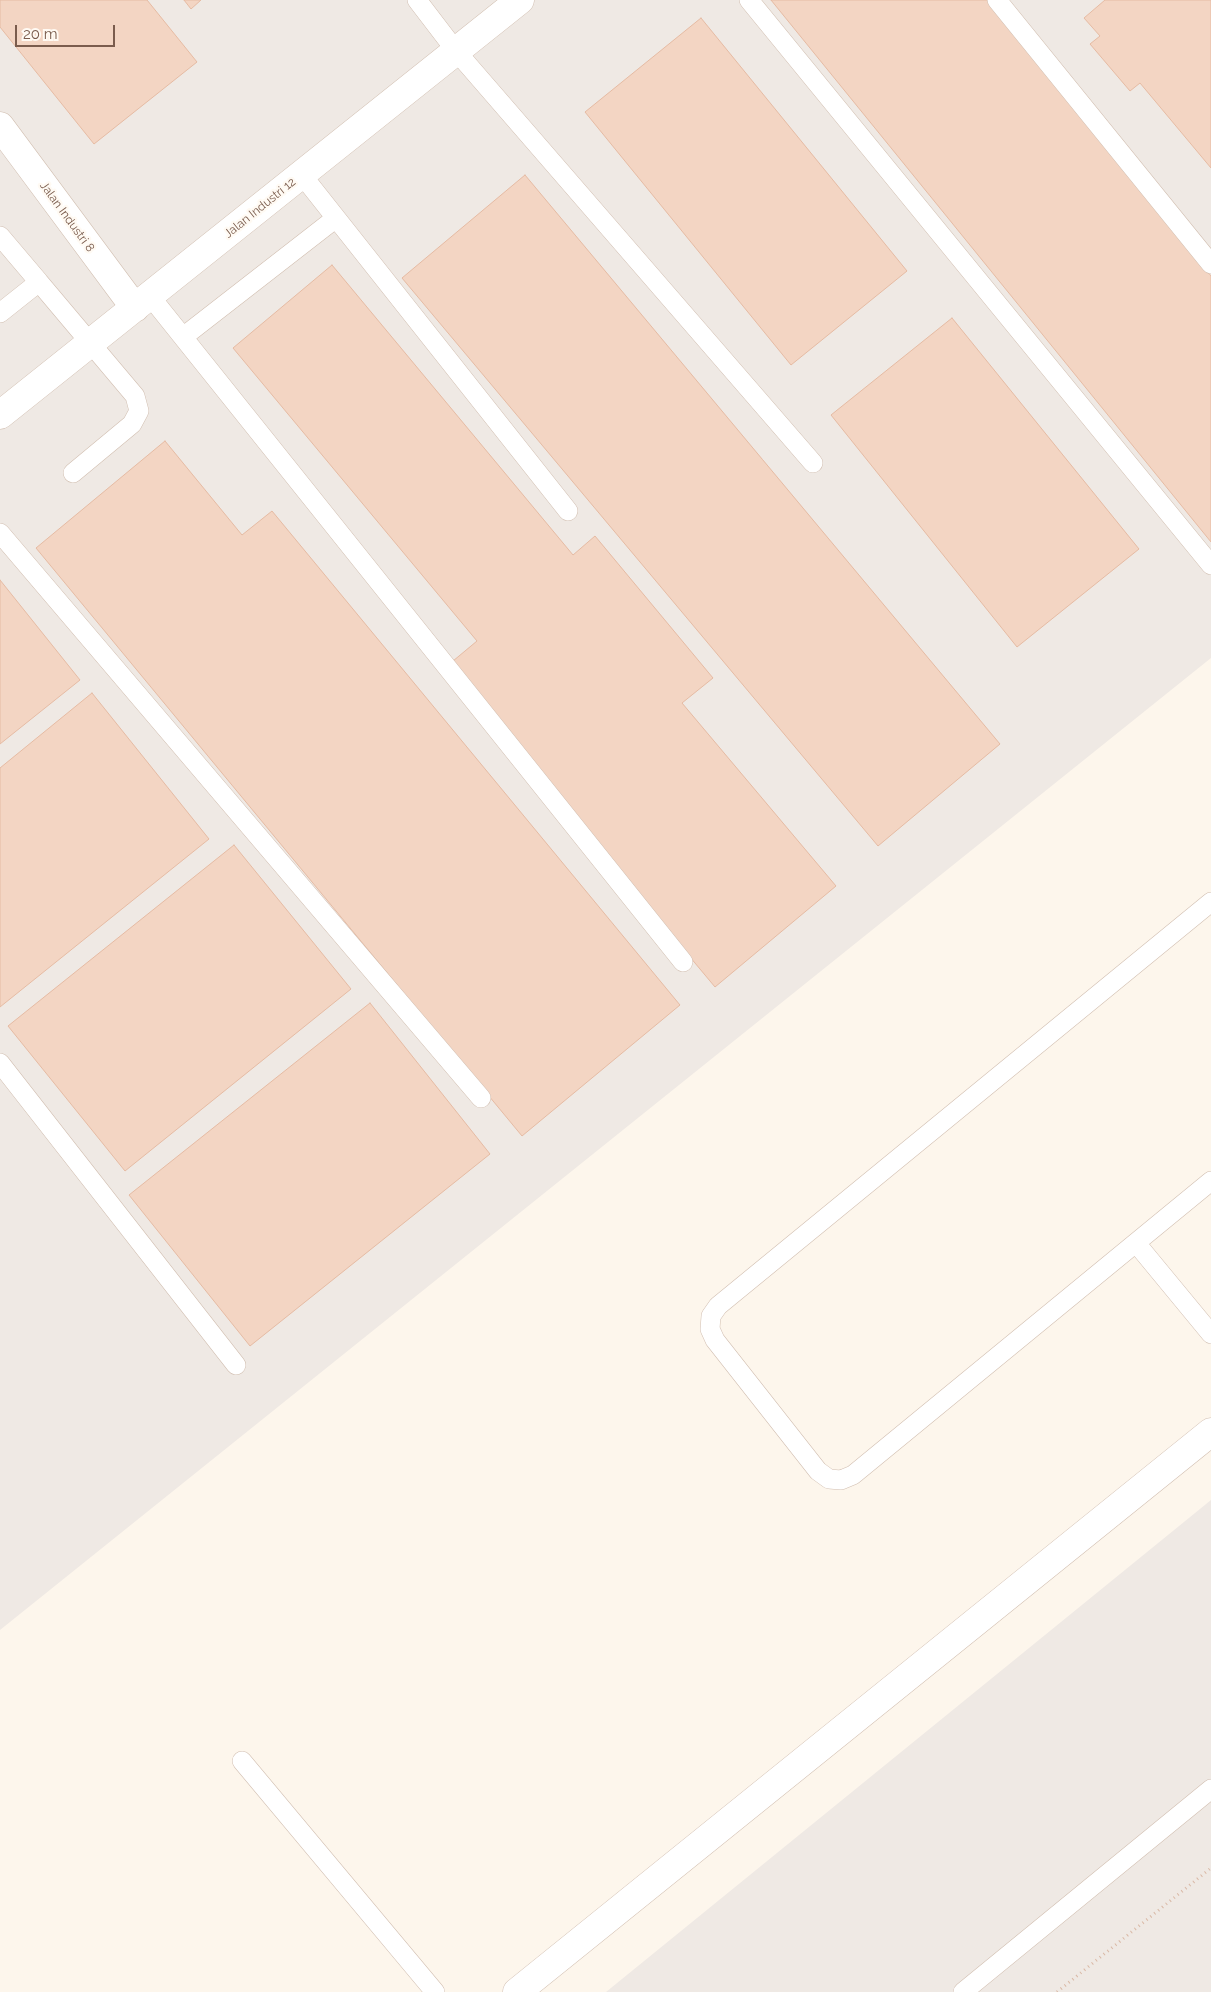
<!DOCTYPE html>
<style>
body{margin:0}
#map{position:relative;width:1211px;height:1992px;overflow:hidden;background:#fdf6ec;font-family:Raleway,sans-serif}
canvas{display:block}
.scale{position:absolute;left:15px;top:25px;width:100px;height:22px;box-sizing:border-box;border:2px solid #7a5c4d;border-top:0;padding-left:6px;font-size:15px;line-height:18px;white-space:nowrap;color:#7a5c4d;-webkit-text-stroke:4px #fffaf3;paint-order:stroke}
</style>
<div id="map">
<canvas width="1211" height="1992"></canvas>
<div class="scale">20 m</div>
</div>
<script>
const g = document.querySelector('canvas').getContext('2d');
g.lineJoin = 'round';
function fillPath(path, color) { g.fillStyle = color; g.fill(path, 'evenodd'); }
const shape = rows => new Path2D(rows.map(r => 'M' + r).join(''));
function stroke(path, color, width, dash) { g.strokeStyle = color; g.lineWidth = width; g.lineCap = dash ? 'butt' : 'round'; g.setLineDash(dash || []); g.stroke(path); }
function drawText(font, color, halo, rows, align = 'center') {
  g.font = font + ' Raleway,sans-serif'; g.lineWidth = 4.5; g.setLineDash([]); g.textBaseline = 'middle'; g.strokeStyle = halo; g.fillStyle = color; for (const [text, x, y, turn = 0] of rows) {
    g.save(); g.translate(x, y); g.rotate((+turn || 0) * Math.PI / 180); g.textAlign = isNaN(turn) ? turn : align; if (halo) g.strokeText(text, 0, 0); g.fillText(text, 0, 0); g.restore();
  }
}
fillPath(shape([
 [0,0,1211,0,1211,658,0,1630],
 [1211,1500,1211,1992,606,1992]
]), '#efe9e4');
const building = shape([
 [0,0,147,0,197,62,94,144,0,27,0,0],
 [184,0,201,0,191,9,184,0],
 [771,0,987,0,1211,276,1211,542,771,0],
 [1105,0,1211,0,1211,168,1140,83,1130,91,1090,44,1100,36,1084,18,1105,0],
 [701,18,907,271,791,365,585,112,701,18],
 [525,175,1000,744,878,846,402,278,525,175],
 [332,265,573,555,595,536,713,678,682,703,836,886,715,987,447,666,477,641,233,348,332,265],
 [952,318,1139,549,1017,647,831,415,952,318],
 [165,441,242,535,272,511,680,1005,522,1136,36,548,165,441],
 [0,580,80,680,0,744,0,580],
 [92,693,209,839,0,1007,0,768,92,693],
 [234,845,351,989,125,1171,8,1026,234,845],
 [370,1003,490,1154,250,1346,129,1195,370,1003]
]);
fillPath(building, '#f3d5c3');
stroke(building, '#e6bba3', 1);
const lane = shape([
 [417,0,456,51,813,463],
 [749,0,1211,565],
 [997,0,1211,264],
 [302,175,568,511],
 [0,236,39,282],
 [150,296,683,962],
 [0,313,39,282,135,396,139,411,132,424,73,473],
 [183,337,336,218],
 [0,533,481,1098],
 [1211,902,718,1306,711,1316,710,1329,715,1340,818,1471,829,1479,841,1480,853,1475,1211,1181],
 [0,1063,236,1365],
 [1136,1243,1211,1334],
 [242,1761,435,1992],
 [963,1992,1211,1789]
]);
const street = shape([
 [0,126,135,308],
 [0,415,520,0],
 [517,1992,1211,1432]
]);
stroke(lane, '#d1beb0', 20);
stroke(street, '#d1beb0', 29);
stroke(shape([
 [1057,1992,1211,1868]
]), '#d9b8a5', 3, [1, 4]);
stroke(lane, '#fff', 19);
stroke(street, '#fff', 28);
drawText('12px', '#7a5c4d', '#fffaf3', [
 ["Jalan Industri 12",260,208,-39],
 ["Jalan Industri 8",67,217,54]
]);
</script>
